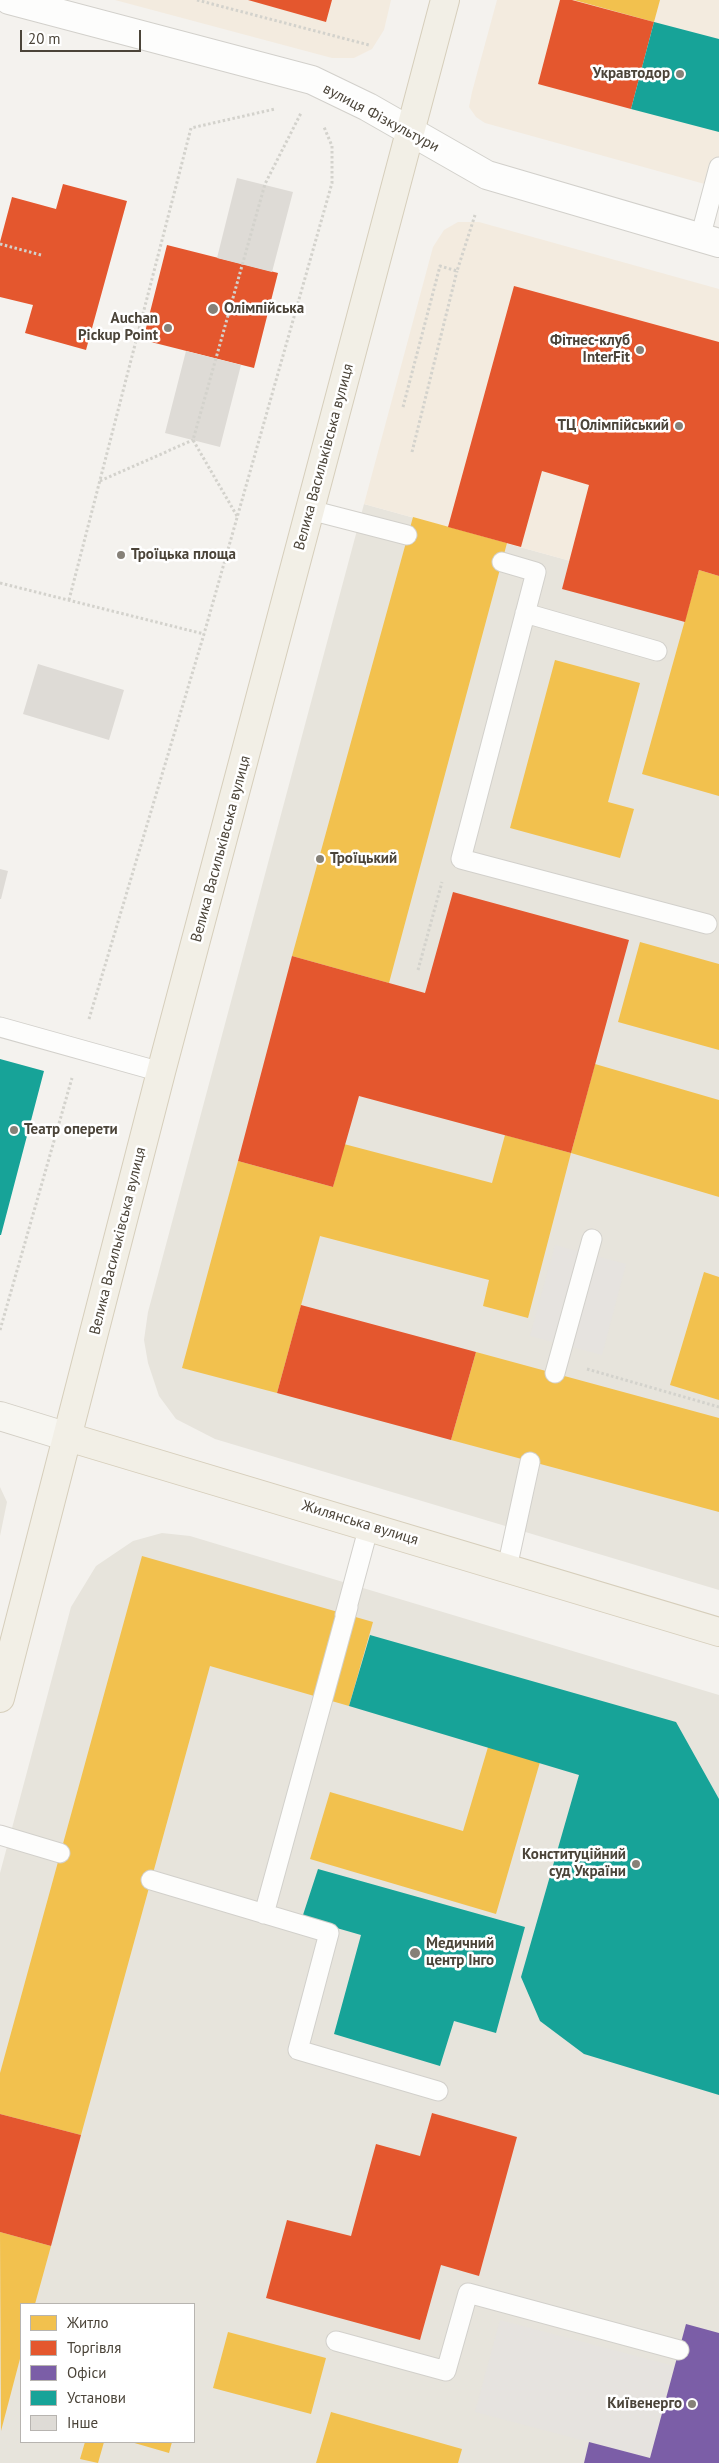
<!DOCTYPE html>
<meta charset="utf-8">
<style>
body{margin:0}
#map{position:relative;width:719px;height:2463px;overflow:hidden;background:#f4f2ee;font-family:"PT Sans",sans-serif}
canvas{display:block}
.legend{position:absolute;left:20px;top:2303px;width:175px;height:140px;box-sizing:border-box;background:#fff;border:1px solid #b7b4b0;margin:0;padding:6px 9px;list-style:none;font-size:15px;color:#4b4439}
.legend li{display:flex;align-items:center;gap:10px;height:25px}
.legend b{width:25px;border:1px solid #b7b4b0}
.scale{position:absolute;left:20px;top:30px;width:121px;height:22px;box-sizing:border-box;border:2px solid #4b4439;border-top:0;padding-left:6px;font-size:15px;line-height:18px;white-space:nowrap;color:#4b4439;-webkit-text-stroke:4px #fff;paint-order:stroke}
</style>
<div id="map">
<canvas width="719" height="2463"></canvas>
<ul class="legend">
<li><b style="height:14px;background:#f2c14e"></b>Житло</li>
<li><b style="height:14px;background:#e4572e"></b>Торгівля</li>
<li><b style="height:14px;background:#7b5ea7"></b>Офіси</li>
<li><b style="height:14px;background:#17a398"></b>Установи</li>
<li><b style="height:14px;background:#dedbd6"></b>Інше</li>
</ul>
<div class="scale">20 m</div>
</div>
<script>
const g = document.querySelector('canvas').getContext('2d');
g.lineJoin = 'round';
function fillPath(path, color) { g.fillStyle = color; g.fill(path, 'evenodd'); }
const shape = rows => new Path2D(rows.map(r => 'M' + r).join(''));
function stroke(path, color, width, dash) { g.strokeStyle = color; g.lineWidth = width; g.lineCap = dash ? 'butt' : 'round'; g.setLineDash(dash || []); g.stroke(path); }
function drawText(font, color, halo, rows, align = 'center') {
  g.font = font + ' "PT Sans",sans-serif'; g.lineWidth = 5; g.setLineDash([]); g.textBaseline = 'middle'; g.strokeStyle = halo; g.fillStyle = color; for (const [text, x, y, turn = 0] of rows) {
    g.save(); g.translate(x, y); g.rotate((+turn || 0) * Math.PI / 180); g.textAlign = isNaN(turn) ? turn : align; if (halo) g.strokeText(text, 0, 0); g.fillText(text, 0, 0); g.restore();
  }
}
fillPath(shape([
 [364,504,719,602,719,1590,215,1439,176,1419,159,1396,148,1363,144,1340,148,1312],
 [0,1487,7,1502,0,1536],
 [162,1533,190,1536,719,1695,719,2463,0,2463,0,1873,71,1607,96,1566,133,1541],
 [21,2304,194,2304,194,2442,21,2442]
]), '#e7e4dc');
fillPath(shape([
 [115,0,391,0,384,30,372,49,354,58,332,58],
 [497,0,719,0,719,188,485,123,476,117,469,107,472,92],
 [458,222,479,222,719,289,719,602,364,504,433,247,444,230]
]), '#f3ebdf');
fillPath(shape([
 [555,1245,626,1264,602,1355,530,1336],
 [500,2320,674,2366,650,2458,475,2412]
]), '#e6e3df');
fillPath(shape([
 [574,0,660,0,654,22],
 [413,517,507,543,389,983,292,956],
 [699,570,719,576,719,796,642,774],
 [555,660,640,683,608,802,634,809,620,858,510,828],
 [640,942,719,964,719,1050,618,1022],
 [595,1064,719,1100,719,1197,571,1153,528,1318,483,1306,489,1280,320,1236,277,1393,182,1368,238,1161,333,1187,344,1144,492,1183,505,1135,571,1153],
 [704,1272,719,1277,719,1400,670,1385],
 [476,1352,719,1418,719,1512,451,1440],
 [142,1556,373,1622,349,1706,210,1666,81,2135,0,2114,0,2073],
 [488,1747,540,1762,496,1914,310,1859,330,1792,463,1831],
 [0,2232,51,2246,35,2304,21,2304,21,2355,1,2431],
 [228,2332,326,2358,311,2414,213,2388],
 [331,2412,462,2449,458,2463,316,2463],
 [85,2442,104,2442,98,2463,80,2459],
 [131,2442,172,2442,169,2453]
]), '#f2c14e');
fillPath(shape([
 [248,0,332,0,326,22],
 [560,0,572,0,654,22,631,109,538,84],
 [63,184,127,201,86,350,25,333,33,305,0,297,0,242,12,197,56,209],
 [167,245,278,273,254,368,143,340],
 [514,286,719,342,719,576,699,570,685,622,562,589,589,485,542,471,521,547,448,527],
 [453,892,629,940,571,1153,359,1096,333,1187,238,1161,292,956,425,993],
 [301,1305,476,1352,451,1440,277,1393],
 [432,2113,517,2137,479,2276,441,2265,420,2340,266,2298,287,2220,351,2236,376,2144,420,2156],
 [0,2114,81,2135,51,2246,0,2232]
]), '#e4572e');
fillPath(shape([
 [686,2324,719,2333,719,2463,584,2463,589,2442,650,2458]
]), '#7b5ea7');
fillPath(shape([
 [654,22,719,39,719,132,631,109],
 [0,1059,44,1071,1,1235,0,1235],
 [370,1635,676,1722,719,1799,719,2095,584,2054,540,2021,521,1977,579,1775,349,1706],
 [318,1869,525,1927,496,2033,454,2021,440,2066,334,2034,361,1935,302,1918]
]), '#17a398');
fillPath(shape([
 [237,178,293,192,272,272,217,258],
 [186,351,241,365,220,447,165,433],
 [38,664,124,690,109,740,23,714],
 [0,869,8,871,1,899,0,899]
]), '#dedbd6');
const service = shape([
 [700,238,719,167],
 [310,510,407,535],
 [502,562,536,572,461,859,707,924],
 [525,613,657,651],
 [0,1027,161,1072],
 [555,1373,592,1239],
 [507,1568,530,1462],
 [345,1615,369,1526],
 [0,1835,60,1853],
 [151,1880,329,1933,298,2050,438,2091],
 [264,1914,348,1607],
 [336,2341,446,2371,468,2293,679,2350]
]);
const minor = shape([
 [9,0,312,80,368,107,487,175,719,243]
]);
const secondary = shape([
 [0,1416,68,1437]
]);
const primary = shape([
 [68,1437,719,1632],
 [0,1698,161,1072,445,0]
]);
stroke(service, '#d2d0cb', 21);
stroke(minor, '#d2d0cb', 30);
stroke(secondary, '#d3cfc5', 30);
stroke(primary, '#d6cebb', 30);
stroke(shape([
 [197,0,369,45],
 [0,244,41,255],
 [403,407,440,266,457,271,475,215],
 [412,452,457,271],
 [100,481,193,440],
 [237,516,193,440,265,184,301,113],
 [0,583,204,634],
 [69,600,191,128,275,109],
 [418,970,442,882],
 [89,1019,204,634,332,183,332,146,324,127],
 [0,1330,72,1078],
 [587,1369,719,1407]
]), '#d3d2cc', 3, [2.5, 2.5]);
stroke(service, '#fdfdfc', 19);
stroke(minor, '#fdfdfc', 28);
stroke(secondary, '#f7f6f1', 28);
stroke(primary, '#f2efe6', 28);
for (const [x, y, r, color] of [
 [680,74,5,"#868178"],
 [213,309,6,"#868178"],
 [168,328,5,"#868178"],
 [640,350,5,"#868178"],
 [679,426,5,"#868178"],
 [121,555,5,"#868178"],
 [320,859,5,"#868178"],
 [14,1130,5,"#868178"],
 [636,1864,5,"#868178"],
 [415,1953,6,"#868178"],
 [692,2404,5,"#868178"]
]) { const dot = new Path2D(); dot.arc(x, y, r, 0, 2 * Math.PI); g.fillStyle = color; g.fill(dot); stroke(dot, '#fff', 2); }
drawText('bold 15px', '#4b4439', '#fff', [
 ["Укравтодор",670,74],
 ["Олімпійська",224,309,"left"],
 ["Auchan",158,319],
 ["Pickup Point",158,336],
 ["Фітнес-клуб",630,341],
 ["InterFit",630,358],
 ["ТЦ Олімпійський",669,426],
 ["Троїцька площа",131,555,"left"],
 ["Троїцький",330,859,"left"],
 ["Театр оперети",24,1130,"left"],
 ["Конституційний",626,1855],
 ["суд України",626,1872],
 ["Медичний",426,1944,"left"],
 ["центр Інго",426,1961,"left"],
 ["Київенерго",682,2404]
], 'right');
drawText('15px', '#4b4439', '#fff', [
 ["вулиця Фізкультури",381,118,28],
 ["Велика Васильківська вулиця",324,457,-75],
 ["Велика Васильківська вулиця",221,849,-75],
 ["Велика Васильківська вулиця",118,1241,-76],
 ["Жилянська вулиця",360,1523,17]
]);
</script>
